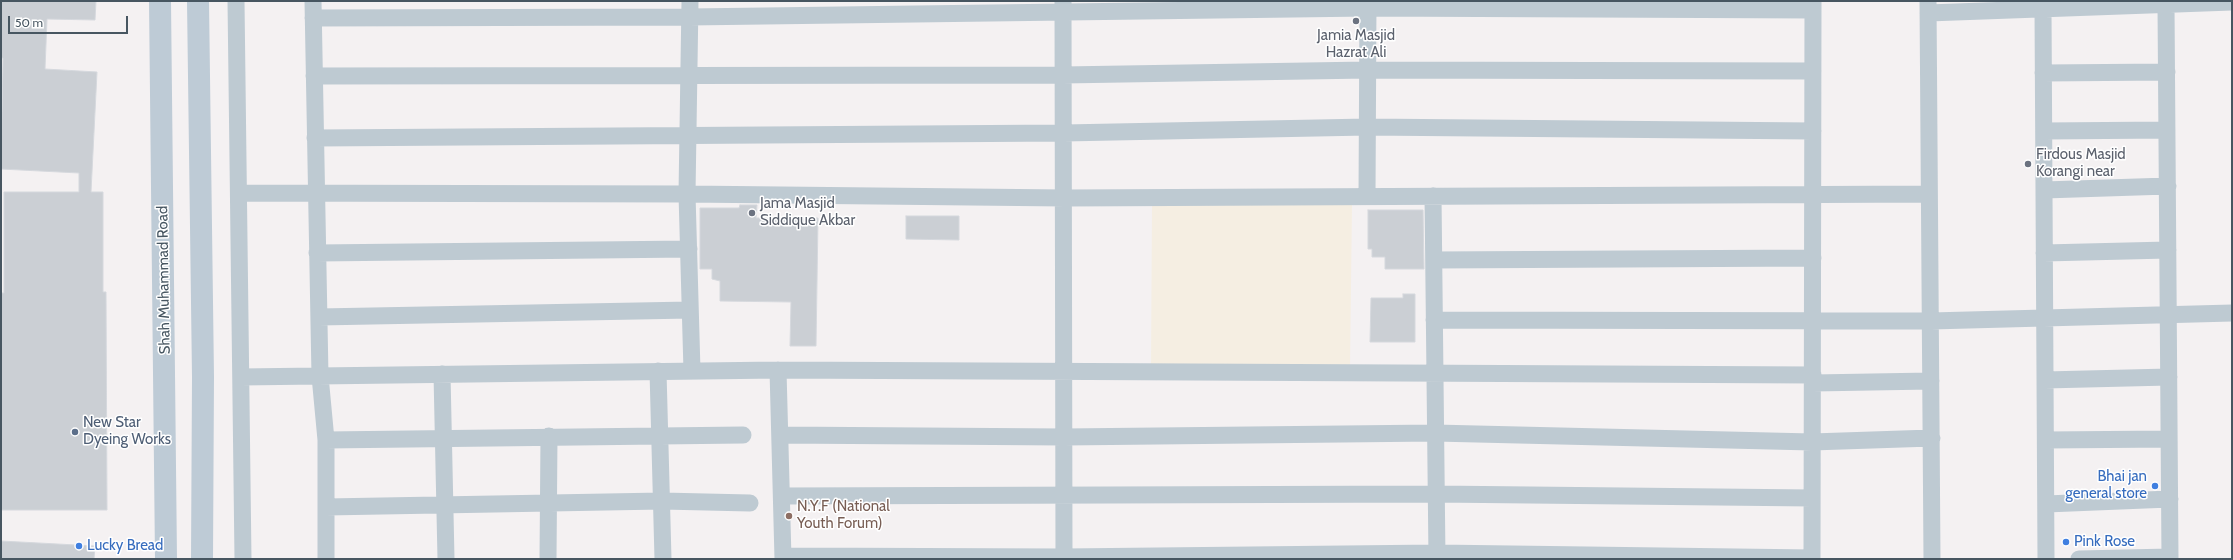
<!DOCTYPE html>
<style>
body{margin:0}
#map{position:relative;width:2233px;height:560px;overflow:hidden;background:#f4f1f2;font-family:Cabin,sans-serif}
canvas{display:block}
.frame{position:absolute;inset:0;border:2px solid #475661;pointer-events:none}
.scale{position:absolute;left:8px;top:16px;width:120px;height:18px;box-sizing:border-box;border:2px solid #475661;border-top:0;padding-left:5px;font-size:12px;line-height:14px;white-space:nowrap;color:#475661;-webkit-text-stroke:3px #fff;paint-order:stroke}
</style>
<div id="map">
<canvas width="2233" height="560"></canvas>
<div class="frame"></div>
<div class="scale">50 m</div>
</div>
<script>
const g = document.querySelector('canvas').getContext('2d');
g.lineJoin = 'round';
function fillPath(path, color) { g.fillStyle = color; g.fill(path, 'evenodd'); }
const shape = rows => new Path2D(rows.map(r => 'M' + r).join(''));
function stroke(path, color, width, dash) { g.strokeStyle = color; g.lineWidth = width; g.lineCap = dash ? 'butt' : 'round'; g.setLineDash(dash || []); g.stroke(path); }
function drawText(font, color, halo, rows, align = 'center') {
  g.font = font + ' Cabin,sans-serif'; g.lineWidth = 3; g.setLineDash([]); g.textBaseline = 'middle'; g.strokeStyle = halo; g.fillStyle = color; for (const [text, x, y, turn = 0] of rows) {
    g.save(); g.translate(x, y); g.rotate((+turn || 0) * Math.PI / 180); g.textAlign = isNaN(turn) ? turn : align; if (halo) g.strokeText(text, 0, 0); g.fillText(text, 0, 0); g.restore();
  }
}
fillPath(shape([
 [1152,204,1352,205,1350,368,1151,367]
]), '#f5eee2');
const building = shape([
 [1,1,96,1,95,20,47,19,45,69,97,72,91,192,103,192,103,292,106,292,107,510,1,510,1,293,4,293,4,192,79,192,79,173,1,169,3,58,1,58,1,1],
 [740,205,757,205,756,218,818,218,816,346,790,346,791,302,720,301,720,281,712,279,712,269,700,269,700,208,739,208,740,205],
 [1368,210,1423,210,1424,269,1385,269,1385,257,1372,257,1372,249,1368,249,1368,210],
 [906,216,959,216,959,240,906,239,906,216],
 [1403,294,1415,294,1415,342,1370,342,1371,298,1403,298,1403,294],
 [1,541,95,546,94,559,1,559,1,541]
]);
fillPath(building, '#cbcfd4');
stroke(building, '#d5d8dd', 1);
stroke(shape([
 [236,1,243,559],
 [313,1,320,376,326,440,326,559],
 [690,1,687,194,692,371],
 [1063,1,1064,559],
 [1928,1,1932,559],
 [2166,5,2170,559],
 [2043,9,2046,559],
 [1928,13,2232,2],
 [313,18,689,17,1368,8,1813,10],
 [2043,73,2167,72],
 [314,76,1063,75,1367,70,1813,71],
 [2044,131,2167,130],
 [315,138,1064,133,1367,127,1813,131],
 [2044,190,2168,186],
 [239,193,687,194,1065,198,1929,194],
 [1367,196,1368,1],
 [1433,196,1437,559],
 [317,253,689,249],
 [2044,253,2168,250],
 [1434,260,1813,258],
 [319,317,690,310],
 [1434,320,1931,321,2232,313],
 [778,370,783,559],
 [658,371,663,559],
 [442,374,446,559],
 [241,377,778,370,1813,375],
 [2045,380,2169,377],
 [1813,383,1931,381],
 [780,435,1064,437,1435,433,1812,442,1932,438],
 [326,440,743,435],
 [2046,440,2169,439],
 [782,496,1436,494,1812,498],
 [2046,504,2170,499],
 [326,507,662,501,750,503],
 [783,556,1064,557,1437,553,1812,558],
 [548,559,549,436],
 [1812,559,1813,1],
 [2079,559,2170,557]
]), '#becad2', 17);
stroke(shape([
 [160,1,166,559],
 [198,1,203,377,202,559]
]), '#becbd6', 22);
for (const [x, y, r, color] of [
 [1356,21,4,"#6b7280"],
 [2028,164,4,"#6b7280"],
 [752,213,4,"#6b7280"],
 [75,432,4,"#5c6f8a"],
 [2155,486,4,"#3f7fe0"],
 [789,516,4,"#8d6e63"],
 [2066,542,4,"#3f7fe0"],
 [79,546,4,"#3f7fe0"]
]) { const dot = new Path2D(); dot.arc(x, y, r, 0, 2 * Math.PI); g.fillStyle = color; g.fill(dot); stroke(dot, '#fff', 1.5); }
drawText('15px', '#5b616d', '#fff', [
 ["Jamia Masjid",1356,36,"center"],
 ["Hazrat Ali",1356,53,"center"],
 ["Firdous Masjid",2036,155],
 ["Korangi near",2036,172],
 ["Jama Masjid",760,204],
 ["Siddique Akbar",760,221]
], 'left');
drawText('15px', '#475661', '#fff', [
 ["Shah Muhammad Road",164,280,-91]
]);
drawText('15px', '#4e5e75', '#fff', [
 ["New Star",83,423],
 ["Dyeing Works",83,440]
], 'left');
drawText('15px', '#366cbe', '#fff', [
 ["Bhai jan",2147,477,"right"],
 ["general store",2147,494,"right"],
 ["Pink Rose",2074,542],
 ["Lucky Bread",87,546]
], 'left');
drawText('15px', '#785e54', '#fff', [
 ["N.Y.F (National",797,507],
 ["Youth Forum)",797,524]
], 'left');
</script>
